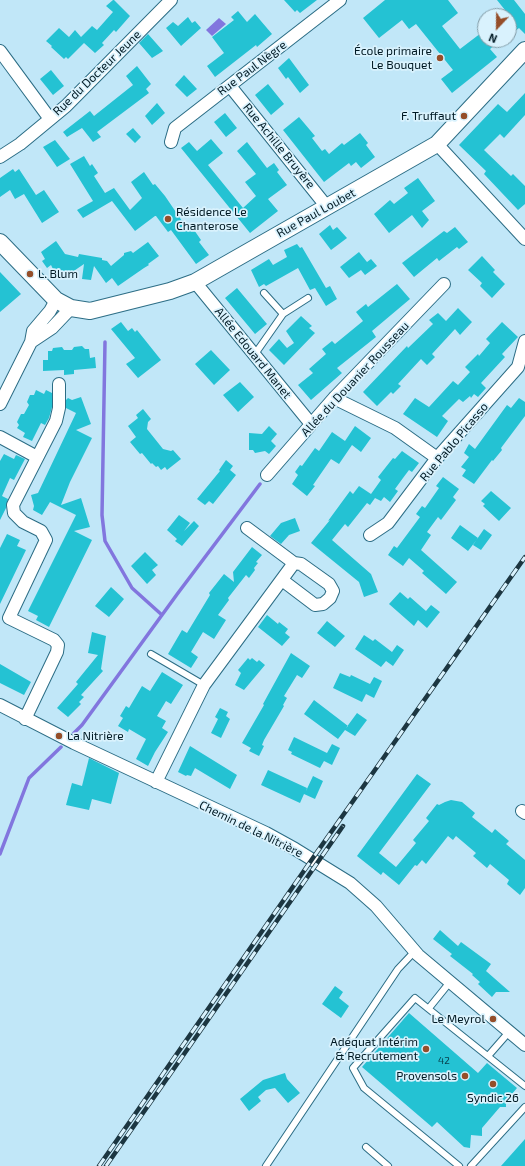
<!DOCTYPE html>
<meta charset="utf-8">
<style>
body{margin:0}
#map{position:relative;width:525px;height:1166px;overflow:hidden;background:#c1e7f8;font-family:"Exo 2",sans-serif}
canvas{display:block}
.north{position:absolute;left:477px;top:8px;width:40px;height:40px;box-sizing:border-box;background:#d9f2fd;border:1px solid #829ba6;border-radius:50%;rotate:202deg;font-size:11px;font-weight:700;line-height:16px;text-align:center;color:#001923}
.north::after{content:'';display:block;margin:auto;width:14px;height:18px;background:#954e29;clip-path:polygon(50% 0,100% 100%,50% 72%,0 100%)}
</style>
<div id="map">
<canvas width="525" height="1166"></canvas>
<div class="north">N</div>
</div>
<script>
const g = document.querySelector('canvas').getContext('2d');
g.lineJoin = 'round';
function fillPath(path, color) { g.fillStyle = color; g.fill(path, 'evenodd'); }
const shape = rows => new Path2D(rows.map(r => 'M' + r).join(''));
function stroke(path, color, width, dash) { g.strokeStyle = color; g.lineWidth = width; g.lineCap = dash ? 'butt' : 'round'; g.setLineDash(dash || []); g.stroke(path); }
function drawText(font, color, halo, rows, align = 'center') {
  g.font = font + ' "Exo 2",sans-serif'; g.lineWidth = 3.5; g.setLineDash([]); g.textBaseline = 'middle'; g.strokeStyle = halo; g.fillStyle = color; for (const [text, x, y, turn = 0] of rows) {
    g.save(); g.translate(x, y); g.rotate((+turn || 0) * Math.PI / 180); g.textAlign = isNaN(turn) ? turn : align; if (halo) g.strokeText(text, 0, 0); g.fillText(text, 0, 0); g.restore();
  }
}
fillPath(shape([
 [219,18,226,24,212,36,206,30]
]), '#8276de');
stroke(shape([
 [105,342,102,515,105,541,132,588,162,615],
 [74,733,82,725,178,593,260,484],
 [0,854,29,778,61,747]
]), '#8276de', 3.5);
fillPath(shape([
 [113,0,114,0,130,16,116,32,114,30,102,43,104,45,95,53,84,43,68,59,66,57,64,59,51,47,52,46,46,41,59,28,69,37,75,30,81,37,92,26,97,30,113,12,106,6],
 [284,0,317,0,300,13,297,10,295,12],
 [385,0,448,0,458,13,442,26,460,49,485,30,485,40,501,40,490,49,497,57,452,93,441,79,453,70,416,24,409,29,402,20,379,38,363,18],
 [497,0,514,0,525,14,525,34,519,28,509,36,509,15],
 [238,11,247,22,255,14,272,34,257,47,256,45,215,77,207,66,224,53,212,37,234,20,231,17],
 [188,17,192,23,195,21,201,28,181,46,166,28,173,22,178,26],
 [148,34,163,51,152,58,139,43],
 [289,58,309,85,300,93,288,77,286,79,278,68],
 [137,66,151,84,146,89,149,93,97,132,101,137,93,142,82,128,67,137,63,132,90,111,94,116,133,85,126,76],
 [51,70,64,86,53,95,40,79],
 [184,75,197,89,187,97,175,85],
 [268,84,284,104,271,115,255,95],
 [525,93,525,115,504,138,500,134,484,150,511,176,513,174,525,186,525,204,518,210,484,174,486,171,459,145,498,104,507,112],
 [157,103,165,113,152,125,145,116],
 [225,113,237,128,226,137,214,122],
 [299,117,315,136,312,138,322,151,325,149,329,154,342,143,344,145,360,133,368,143,366,145,375,157,361,168,356,162,351,166,349,163,324,182,283,130],
 [133,128,141,137,135,143,126,134],
 [211,139,223,153,208,165,243,208,256,196,245,182,256,174,237,151,247,142,267,168,274,163,279,170,277,172,287,185,268,199,278,211,250,233,181,148,189,142,197,151],
 [55,140,70,159,57,167,43,147],
 [84,156,90,166,92,164,98,173,94,176,105,193,114,188,130,210,142,198,131,182,144,172,153,185,155,184,165,196,182,221,183,220,190,229,192,227,201,240,199,242,209,255,196,264,171,230,168,232,156,216,155,216,135,231,112,201,83,218,77,210,93,201,70,164],
 [13,169,15,172,19,169,36,195,44,190,59,212,42,223,24,194,15,199,10,190,0,197,0,178],
 [418,178,435,201,422,211,429,220,422,228,412,215,389,233,374,214,390,200,394,204,408,193,404,188],
 [330,225,333,230,337,227,347,238,331,250,319,234],
 [455,227,468,242,459,249,457,247,439,261,437,258,414,277,402,263,444,231,447,233],
 [56,241,65,254,78,257,79,254,102,258,102,260,107,261,111,266,124,255,124,253,131,251,133,253,148,242,159,256,148,264,149,265,144,268,118,286,112,278,106,283,94,266,91,280,82,279,84,264,65,277,59,268,54,271,51,265,47,268,42,261,45,259,41,252],
 [297,244,300,248,302,247,326,288,330,286,337,299,326,306,315,288,310,290,298,268,266,286,264,284,259,287,251,270,269,259,273,265,287,257,284,250],
 [359,252,367,262,371,259,377,266,365,275,361,270,349,278,340,267],
 [482,256,495,270,493,272,505,284,492,298,480,286,482,283,468,270],
 [0,272,21,294,0,312],
 [397,284,410,299,372,331,376,337,337,368,342,373,311,400,298,385,313,373,309,369,326,354,322,349,332,341,335,344,363,321,356,312,366,304,368,307],
 [237,288,267,324,255,334,225,298],
 [458,308,472,322,460,335,455,329,432,354,435,357,427,365,421,359,398,384,401,386,393,394,391,392,377,406,363,392,407,346,408,348,433,324,429,320,438,313,446,321],
 [301,316,312,326,309,328,315,333,284,365,269,350,279,339,287,348,294,343,286,331],
 [121,322,128,331,132,328,135,332,137,330,161,360,138,378,126,364,135,358,111,329],
 [502,322,518,337,502,354,505,357,481,383,486,388,478,397,474,394,471,398,470,396,463,402,459,399,442,416,448,421,437,437,403,414,415,398,429,407,453,381,458,385,470,372,465,367,478,354,479,356,490,343,486,339],
 [82,346,85,349,89,349,90,358,95,357,96,368,74,370,74,374,64,375,64,370,43,371,43,360,48,360,48,351,52,351,53,348,62,347,64,350,72,350,74,347],
 [211,350,230,370,214,385,195,364],
 [240,382,254,397,238,412,223,395],
 [36,390,44,394,46,390,52,393,52,407,49,418,45,425,41,423,32,441,23,437,25,433,17,428,19,425,17,422,21,414,24,414,29,405,27,402,30,395,34,395],
 [81,397,91,424,76,430,92,438,70,482,61,505,81,498,90,527,74,531,92,540,49,627,36,620,38,616,28,611,76,515,50,502,42,515,33,510,34,506,31,495,38,493,76,413,66,408,66,400,68,398,72,400],
 [519,398,525,402,525,416,501,448,502,450,493,461,492,460,474,484,462,476,466,470,461,467,469,457,464,453,469,444,475,449,507,405,511,408],
 [143,409,151,419,148,422,147,429,163,449,171,451,173,450,181,459,167,470,165,467,161,470,158,466,156,467,152,463,151,464,142,453,140,454,130,442,136,437,128,426,138,418,136,415],
 [269,426,277,434,271,441,276,446,269,454,265,451,255,453,253,450,249,450,249,433,262,434],
 [355,426,371,438,361,452,352,445,339,464,331,459,313,485,315,486,307,496,292,484,298,475,295,472,300,465,302,466,315,448,319,451,332,432,345,441],
 [402,451,419,463,412,472,409,470,403,478,395,489,398,491,390,502,384,497,381,501,375,498,370,505,367,503,348,527,345,524,332,540,371,574,378,592,364,597,359,582,311,543,330,520,328,521,350,491,353,494,359,486,371,494,381,480,378,477,393,458,395,459],
 [4,454,14,459,16,455,25,459,14,480,10,478,2,496,8,499,6,508,0,520,0,461],
 [226,460,233,466,230,470,236,475,213,504,209,501,205,505,197,499,220,471,219,470],
 [443,477,459,489,453,497,456,500,441,520,438,517,427,532,431,535,421,550,457,582,446,594,422,573,424,571,409,558,403,566,388,555,394,546,397,548,420,517,416,514,422,506,425,508,439,488,436,486],
 [491,491,511,508,499,521,483,506,485,504,481,501],
 [179,515,190,523,184,531,194,521,199,526,182,546,175,541,177,539,167,530],
 [295,518,300,531,289,535,281,544,270,536,281,523],
 [460,525,478,538,468,551,451,538],
 [484,529,492,535,481,550,473,545],
 [7,534,20,540,17,546,26,550,0,604,0,548],
 [252,547,262,555,256,562,258,563,254,568,255,570,249,578,246,575,228,598,229,600,218,615,226,620,214,639,203,632,191,652,198,657,191,668,168,654,182,630,187,633,210,595,209,593,224,574,234,582,233,572],
 [145,552,158,565,152,570,156,575,147,584,131,566],
 [111,587,124,599,109,617,95,606],
 [400,592,408,599,410,597,426,611,431,605,440,612,427,628,418,620,414,626,389,604],
 [267,615,278,624,279,622,288,629,285,633,290,637,282,646,258,627],
 [327,621,345,636,335,647,317,633],
 [92,632,106,636,101,669,103,671,81,695,84,697,79,702,81,704,68,717,57,708,78,684,76,682,98,655,88,653],
 [364,635,373,641,375,639,392,652,397,645,404,650,393,666,386,661,381,667,355,649],
 [291,653,310,666,302,678,297,675,284,696,287,698,283,705,284,706,264,740,262,745,264,746,259,756,249,751,251,748,242,743,264,705,263,704],
 [248,658,250,660,252,658,257,662,259,660,265,665,244,690,235,685,241,673,238,670],
 [0,664,31,682,24,695,0,683],
 [162,672,183,685,171,704,166,701,157,716,166,721,162,728,168,732,155,752,148,766,136,759,146,739,129,729,128,732,118,726,123,718,120,716,126,706,129,708,142,686,150,691],
 [340,673,350,677,351,675,370,684,374,677,382,681,374,698,366,694,362,702,333,688],
 [314,700,348,726,346,728,357,713,367,720,355,736,345,730,338,739,304,714],
 [220,708,228,712,226,716,230,719,221,738,211,733,218,719,215,717],
 [294,737,327,753,332,744,340,748,332,765,324,761,320,768,291,754,292,752,288,750],
 [190,746,237,775,230,789,195,768,191,776,187,775,186,776,178,772],
 [89,758,119,773,111,804,92,799,89,810,66,805,72,783,82,786],
 [268,770,307,788,306,791,313,776,323,781,315,799,304,794,300,803,261,785],
 [417,774,431,784,379,853,396,867,416,843,413,840,429,821,426,818,437,804,439,805,445,802,451,800,462,802,475,813,472,817,492,833,495,829,509,841,506,844,525,860,525,888,520,895,507,884,509,880,490,864,487,868,473,856,476,853,456,836,453,840,448,836,426,864,422,860,417,866,415,865,399,885,383,872,381,875,357,856],
 [440,930,458,946,461,942,491,964,486,971,510,992,496,992,492,997,478,984,480,982,472,975,473,974,450,956,452,954,433,939],
 [335,986,343,992,339,998,349,1006,341,1018,322,1004],
 [409,1013,478,1073,487,1063,517,1088,506,1101,506,1107,500,1107,482,1128,482,1136,471,1135,470,1148,464,1147,437,1122,432,1127,362,1067],
 [285,1073,287,1079,300,1093,288,1103,275,1088,266,1090,258,1097,261,1101,249,1111,240,1099,263,1080],
 [525,1139,525,1166,501,1166]
]), '#24c2d3');
const lane = shape([
 [283,314,308,298],
 [255,354,283,314,264,293],
 [151,654,204,685],
 [429,1008,450,982],
 [488,1056,509,1032],
 [366,1147,388,1166],
 [266,1166,398,969,415,951],
 [459,1166,364,1088,353,1068,415,998,525,1086],
 [471,1166,525,1107]
]);
const street = shape([
 [0,51,50,119],
 [230,86,327,207],
 [171,142,175,128,340,0],
 [437,144,525,239],
 [0,157,20,144,66,106,171,0],
 [195,282,311,424],
 [31,342,52,328,71,308],
 [334,398,395,428,437,458],
 [0,404,31,342,33,331,50,311,56,300],
 [0,437,37,457],
 [267,475,334,398,444,284],
 [247,528,294,563],
 [370,535,388,523,437,458,518,367,525,341],
 [0,705,74,743,266,833,295,849,350,883,376,906,418,955,525,1045],
 [25,719,57,652,58,645,54,640,9,618,46,540,41,531,23,522,14,513,13,505,56,421,59,408,59,384],
 [156,782,204,685,294,563,301,564,329,584,333,591,330,598,323,604,315,605,282,580],
 [522,811,525,813]
]);
const secondary = shape([
 [0,242,56,300,71,308,90,311,170,291,195,282,437,144,525,50]
]);
stroke(lane, '#2c6d85', 8);
stroke(street, '#2c6d85', 14);
stroke(secondary, '#2c6d85', 18);
stroke(lane, '#fff', 6);
stroke(street, '#fff', 12);
stroke(secondary, '#fff', 16);
const rail = shape([
 [99,1166,315,855,525,557],
 [106,1166,343,826]
]);
stroke(rail, '#1c3641', 4.5);
stroke(rail, '#d9f2fd', 3, [9]);
for (const [x, y, r, color] of [
 [440,58,4,"#954e29"],
 [464,116,4,"#954e29"],
 [168,219,4,"#954e29"],
 [30,274,4,"#954e29"],
 [59,736,4,"#954e29"],
 [493,1019,4,"#954e29"],
 [426,1049,4,"#954e29"],
 [465,1076,4,"#954e29"],
 [493,1084,4,"#954e29"]
]) { const dot = new Path2D(); dot.arc(x, y, r, 0, 2 * Math.PI); g.fillStyle = color; g.fill(dot); stroke(dot, '#d9f2fd', 1.5); }
drawText('10px', '#09434f', null, [
 ["42",444,1061]
]);
drawText('12px', '#001923', '#d9f2fd', [
 ["École primaire",432,51],
 ["Le Bouquet",432,65],
 ["F. Truffaut",456,116],
 ["Résidence Le",176,212,"left"],
 ["Chanterose",176,226,"left"],
 ["L. Blum",38,274,"left"],
 ["La Nitrière",67,736,"left"],
 ["Le Meyrol",485,1019],
 ["Adéquat Intérim",418,1042],
 ["& Recrutement",418,1056],
 ["Provensols",457,1076],
 ["Syndic 26",493,1098,"center"]
], 'right');
drawText('12px', '#001923', '#d9f2fd', [
 ["Rue Paul Nègre",252,68,-37],
 ["Rue du Docteur Jeune",97,73,-44],
 ["Rue Achille Bruyère",279,146,51],
 ["Rue Paul Loubet",316,213,-29],
 ["Allée Edouard Manet",253,353,51],
 ["Allée du Douanier Rousseau",355,379,-47],
 ["Rue Pablo Picasso",454,442,-50],
 ["Chemin de la Nitrière",251,829,26]
]);
</script>
